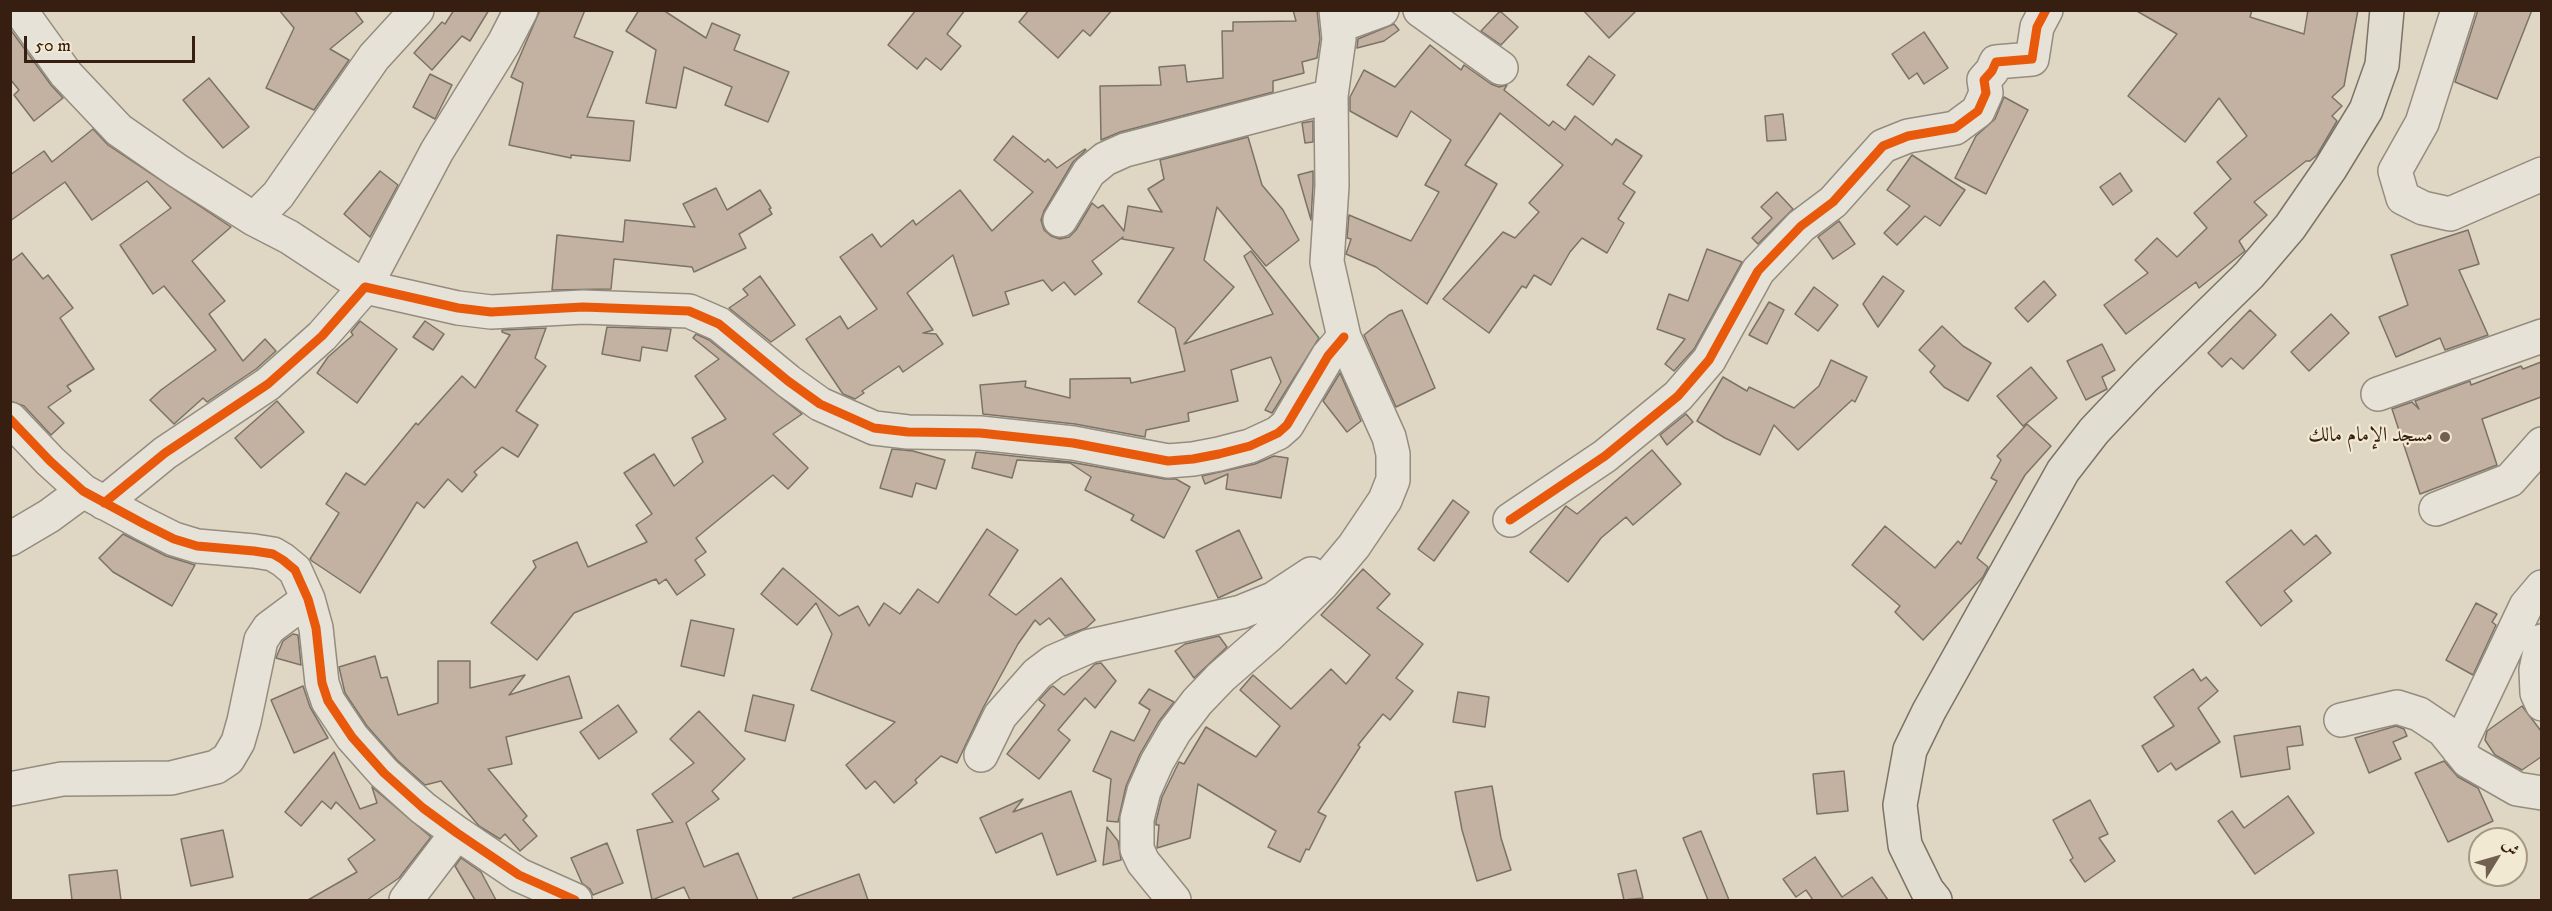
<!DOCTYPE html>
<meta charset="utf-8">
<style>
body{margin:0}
#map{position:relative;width:2552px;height:911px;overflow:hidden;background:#dfd7c3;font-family:"IM FELL DW Pica",Amiri,serif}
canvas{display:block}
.frame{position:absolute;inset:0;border:12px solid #361f10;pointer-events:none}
.north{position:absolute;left:2468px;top:827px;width:60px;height:60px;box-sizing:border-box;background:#f1e9d1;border:2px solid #a69884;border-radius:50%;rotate:53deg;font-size:16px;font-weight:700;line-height:24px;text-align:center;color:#361f10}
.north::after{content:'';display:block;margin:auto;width:21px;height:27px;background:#715f4f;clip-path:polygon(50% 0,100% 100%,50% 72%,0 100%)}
.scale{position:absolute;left:24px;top:36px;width:171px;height:27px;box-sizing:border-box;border:3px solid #361f10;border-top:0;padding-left:8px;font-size:18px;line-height:21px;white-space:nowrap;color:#361f10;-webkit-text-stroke:4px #f1e9d1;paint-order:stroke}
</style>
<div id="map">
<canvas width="2552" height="911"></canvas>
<div class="frame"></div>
<div class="north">ش</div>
<div class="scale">50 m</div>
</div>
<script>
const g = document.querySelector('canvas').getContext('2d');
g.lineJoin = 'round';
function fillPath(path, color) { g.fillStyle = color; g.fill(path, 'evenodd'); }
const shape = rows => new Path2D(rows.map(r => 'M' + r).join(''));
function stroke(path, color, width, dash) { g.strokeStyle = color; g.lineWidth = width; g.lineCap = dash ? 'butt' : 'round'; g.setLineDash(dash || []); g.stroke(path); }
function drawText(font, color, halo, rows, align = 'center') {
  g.font = font + ' "IM FELL DW Pica",Amiri,serif'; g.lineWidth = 4.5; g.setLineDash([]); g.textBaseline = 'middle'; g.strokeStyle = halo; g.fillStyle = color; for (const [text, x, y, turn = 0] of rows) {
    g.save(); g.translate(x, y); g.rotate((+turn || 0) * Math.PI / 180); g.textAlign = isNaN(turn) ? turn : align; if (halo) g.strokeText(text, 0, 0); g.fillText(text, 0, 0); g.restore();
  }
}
const building = shape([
 [279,10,354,10,363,22,330,49,349,60,314,110,266,88,294,28,279,10],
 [454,10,489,10,470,41,462,36,432,70,414,53,442,22,445,24,454,10],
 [540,10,585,10,574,37,613,52,587,117,634,121,630,161,571,155,571,158,509,145,523,83,511,77,540,10],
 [639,10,663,10,706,38,712,23,740,35,734,50,789,72,768,122,725,105,732,87,684,67,676,108,646,103,656,50,626,31,639,10],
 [916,10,965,10,947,34,961,46,941,70,926,58,917,69,888,45,916,10],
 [1029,10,1112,10,1090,36,1083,30,1058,58,1019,22,1029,10],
 [1293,10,1317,10,1320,39,1317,58,1302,62,1304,73,1273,81,1273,92,1120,132,1101,140,1100,86,1161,85,1159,67,1185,65,1187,82,1223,78,1222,31,1233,31,1233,22,1296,21,1293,10],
 [1583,10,1637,10,1609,38,1583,10],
 [2135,10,2252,10,2250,17,2304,34,2308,10,2358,10,2344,86,2332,97,2342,106,2332,116,2337,121,2317,155,2310,161,2306,161,2254,202,2267,215,2239,241,2245,251,2199,288,2196,282,2126,334,2104,305,2148,273,2135,260,2157,238,2177,257,2207,228,2194,213,2231,179,2217,162,2247,136,2219,98,2185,142,2128,96,2177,34,2135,10],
 [2478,10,2532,10,2497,99,2455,82,2478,10],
 [1500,11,1518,27,1501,45,1481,31,1500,11],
 [1394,24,1399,30,1384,41,1357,48,1358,39,1394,24],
 [10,29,51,85,63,98,34,121,14,95,19,90,10,79,10,29],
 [1924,32,1948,68,1924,84,1917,73,1909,79,1892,54,1924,32],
 [1430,45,1461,70,1464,65,1491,84,1499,87,1507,85,1504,90,1549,126,1553,121,1565,130,1575,116,1612,145,1616,139,1642,156,1623,184,1635,192,1618,219,1624,223,1607,253,1582,238,1570,252,1551,285,1534,275,1526,288,1522,286,1489,333,1443,299,1503,232,1515,238,1539,212,1529,203,1563,165,1500,113,1465,165,1497,184,1427,304,1376,267,1346,254,1351,239,1347,238,1349,215,1411,241,1439,192,1425,185,1451,140,1411,111,1397,137,1350,111,1350,97,1364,70,1395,87,1430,45],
 [1589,56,1615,75,1593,105,1567,85,1589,56],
 [430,74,452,85,435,119,413,107,430,74],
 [209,78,249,127,223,148,183,100,209,78],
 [2004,97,2028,110,1986,194,1955,178,1976,136,1995,119,2004,97],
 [1783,114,1786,140,1767,141,1765,116,1783,114],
 [1313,121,1313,142,1305,143,1302,123,1313,121],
 [93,129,108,145,231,227,192,261,225,301,209,314,243,361,265,339,276,351,256,369,207,402,203,398,174,424,150,400,161,390,216,350,164,286,153,294,120,245,171,208,147,181,92,220,65,182,10,221,10,175,44,151,52,162,93,129],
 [1013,136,1045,162,1048,159,1057,168,1085,149,1086,150,1073,162,1044,211,1041,220,1044,230,1051,236,1060,239,1069,237,1076,230,1092,203,1098,208,1103,205,1124,231,1128,206,1162,212,1148,189,1164,179,1160,160,1248,137,1262,185,1283,210,1299,240,1266,266,1217,207,1204,260,1234,287,1184,344,1273,314,1244,256,1251,251,1319,338,1272,413,1265,410,1281,382,1271,357,1231,370,1238,401,1188,413,1189,421,1146,430,1145,437,1075,424,983,414,980,385,1026,381,1025,387,1070,398,1070,379,1130,378,1131,383,1185,371,1175,328,1138,302,1174,248,1122,239,1123,237,1092,261,1102,274,1075,295,1064,282,1052,291,1043,280,1005,292,1009,304,973,316,953,255,907,293,933,330,923,333,936,334,943,344,903,372,899,366,862,391,864,393,855,399,843,394,806,339,840,316,848,329,877,309,840,257,872,234,881,247,913,220,916,225,960,190,992,231,1033,192,994,160,1013,136],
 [1912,155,1965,190,1940,226,1925,216,1897,245,1884,233,1910,206,1887,190,1912,155],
 [380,171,398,185,370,237,344,214,380,171],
 [1313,171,1313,185,1311,220,1298,175,1313,171],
 [2120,173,2132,191,2113,205,2100,187,2120,173],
 [716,188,727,210,760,190,771,208,769,209,772,214,739,234,746,248,694,272,692,267,614,259,611,289,552,290,557,235,623,242,625,220,695,227,683,204,716,188],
 [1777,192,1793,209,1758,244,1752,238,1772,218,1761,207,1777,192],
 [1839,221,1855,244,1833,259,1818,237,1839,221],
 [2468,230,2479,264,2459,270,2488,335,2445,350,2440,338,2396,357,2379,317,2408,305,2391,255,2468,230],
 [1707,249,1742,262,1694,349,1674,371,1665,364,1685,339,1657,329,1669,294,1688,301,1707,249],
 [22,253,43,279,48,275,73,308,60,318,94,369,67,386,71,391,48,407,64,423,51,435,24,406,10,401,10,262,22,253],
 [760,276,795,325,771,342,729,308,748,295,743,289,760,276],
 [1883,276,1904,291,1878,327,1863,304,1883,276],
 [2044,281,2056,295,2028,322,2015,308,2044,281],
 [1814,287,1838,305,1818,331,1795,314,1814,287],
 [1769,302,1784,310,1767,344,1749,335,1769,302],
 [1402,310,1435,388,1396,407,1364,335,1389,315,1402,310],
 [2250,310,2276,335,2243,369,2231,358,2222,367,2208,353,2250,310],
 [2331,314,2349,333,2309,371,2291,352,2331,314],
 [360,321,397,349,357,403,317,373,328,357,353,335,351,332,360,321],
 [425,321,444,334,433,350,413,337,425,321],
 [1942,326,1963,346,1991,363,1968,401,1944,387,1930,372,1935,366,1919,350,1942,326],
 [607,327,671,329,667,351,642,347,640,361,602,354,607,327],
 [546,328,535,358,546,366,516,411,538,425,518,457,502,447,474,472,477,475,462,492,448,479,424,508,417,502,360,593,312,561,310,559,339,513,326,504,346,473,365,485,416,423,418,425,462,376,475,388,510,335,502,332,502,330,546,328],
 [696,334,709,340,802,414,773,434,808,468,788,489,773,475,696,538,706,552,695,560,705,575,677,595,666,579,659,584,656,579,574,613,537,660,491,623,536,567,533,561,577,542,588,567,647,542,636,525,652,514,624,473,654,454,674,486,703,462,692,438,726,419,695,376,719,359,693,338,696,334],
 [2102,344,2115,370,2102,377,2107,389,2086,400,2067,361,2102,344],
 [1831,360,1867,377,1855,402,1852,400,1798,450,1774,425,1760,455,1725,438,1697,421,1723,377,1747,391,1749,387,1794,408,1819,386,1831,360],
 [2541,362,2541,397,2482,419,2497,465,2420,494,2392,409,2412,402,2419,409,2415,401,2470,381,2471,385,2521,366,2523,369,2541,362],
 [2031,367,2057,398,2023,426,1997,396,2031,367],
 [1340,373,1361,421,1347,432,1323,401,1340,373],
 [277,401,304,432,261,468,235,438,277,401],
 [1686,414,1693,422,1667,445,1660,435,1686,414],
 [2027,424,2051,446,2025,475,1977,558,1988,567,1983,577,1923,640,1895,612,1900,606,1852,565,1885,526,1935,568,1958,541,1961,544,1997,481,1991,478,2001,460,1997,456,2027,424],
 [892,449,913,451,945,460,936,489,916,483,912,497,880,488,892,449],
 [1652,450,1681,484,1633,525,1626,517,1601,538,1568,582,1530,552,1566,506,1577,514,1652,450],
 [976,452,1070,462,1165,479,1176,479,1190,487,1164,538,1131,520,1134,515,1085,490,1091,477,1070,463,1017,460,1012,478,972,468,976,452],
 [1274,456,1288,458,1281,498,1226,489,1228,474,1205,484,1202,476,1255,464,1274,456],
 [1453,500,1469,512,1434,561,1418,549,1453,500],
 [987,529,1018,550,989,595,1016,615,1061,578,1095,620,1086,628,1065,636,1049,618,1040,625,1035,620,1018,644,983,708,957,763,941,756,915,780,917,783,894,803,875,781,866,789,846,765,895,722,811,690,832,634,816,603,797,625,761,594,783,568,839,616,858,606,869,626,884,603,900,614,918,589,938,603,987,529],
 [1239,530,1262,578,1218,598,1196,551,1239,530],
 [2291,530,2304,545,2316,535,2331,553,2284,591,2292,601,2261,626,2226,582,2291,530],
 [123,534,166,556,195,565,172,606,113,572,99,558,123,534],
 [1363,569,1390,594,1377,608,1423,644,1396,678,1413,691,1390,720,1383,714,1358,745,1360,747,1318,812,1326,816,1309,850,1306,849,1300,862,1268,847,1276,831,1198,784,1190,838,1157,848,1159,825,1156,825,1156,821,1162,797,1179,762,1184,764,1206,727,1256,757,1280,726,1240,690,1253,675,1291,709,1331,669,1346,684,1370,655,1321,615,1363,569],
 [2476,603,2497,614,2492,622,2496,625,2473,675,2446,660,2476,603],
 [691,620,734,629,724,676,681,666,691,620],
 [293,634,298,635,301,665,276,658,283,641,293,634],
 [1219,636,1227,647,1194,678,1175,651,1185,644,1219,636],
 [375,656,381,678,387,677,398,715,438,703,438,661,470,661,470,688,525,675,509,695,569,676,582,718,506,737,512,764,488,769,527,816,523,820,537,836,520,851,505,834,500,839,479,826,441,781,425,785,397,760,367,726,345,693,339,667,375,656],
 [1101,663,1116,681,1095,708,1085,698,1058,730,1070,740,1039,779,1007,754,1045,705,1039,700,1050,688,1053,686,1064,695,1095,664,1101,663],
 [2193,669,2201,681,2206,677,2218,691,2198,708,2220,742,2176,770,2171,763,2158,772,2142,746,2174,726,2154,697,2193,669],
 [303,686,310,707,328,738,294,753,271,700,303,686],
 [1149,689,1174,702,1159,721,1140,754,1126,786,1118,822,1107,821,1111,779,1093,771,1111,731,1134,741,1150,710,1139,703,1149,689],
 [1458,692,1489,697,1485,727,1453,722,1458,692],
 [753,695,794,705,785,741,745,731,753,695],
 [618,705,637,732,599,759,580,732,618,705],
 [2522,706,2541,731,2541,757,2522,770,2495,755,2485,740,2487,731,2522,706],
 [699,711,745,759,712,791,719,799,686,823,704,867,738,853,758,900,690,900,684,887,652,900,637,830,673,822,652,794,694,763,670,739,699,711],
 [2300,726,2303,745,2287,747,2290,769,2241,777,2234,736,2300,726],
 [2396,726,2404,729,2407,736,2393,742,2401,759,2369,773,2355,738,2396,726],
 [334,752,360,809,377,803,372,787,431,837,399,878,367,900,308,900,357,872,348,859,375,840,336,802,331,809,322,801,301,826,285,812,334,752],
 [2444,761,2458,777,2478,788,2493,821,2448,842,2415,773,2444,761],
 [1844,771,1848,811,1817,814,1813,774,1844,771],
 [1492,786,1501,838,1511,870,1477,881,1462,830,1455,792,1492,786],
 [1071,791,1096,861,1057,875,1042,833,996,853,980,818,1023,799,1013,812,1071,791],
 [2288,796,2314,833,2255,874,2218,821,2232,811,2244,828,2288,796],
 [2090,800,2108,834,2099,838,2115,861,2085,882,2070,860,2073,858,2053,820,2090,800],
 [1107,827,1118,841,1121,860,1103,865,1107,827],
 [223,830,233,877,191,886,181,839,223,830],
 [1701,831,1729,900,1708,900,1683,838,1701,831],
 [607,843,623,883,593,895,590,889,582,883,571,858,607,843],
 [1815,857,1842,897,1872,877,1888,900,1813,900,1806,890,1796,897,1783,879,1815,857],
 [461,858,481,872,496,900,475,900,455,866,461,858],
 [117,870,121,900,72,900,69,875,117,870],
 [1636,870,1643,898,1624,900,1618,874,1636,870],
 [859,874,868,900,793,900,793,898,859,874]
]);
fillPath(building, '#c3b2a1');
stroke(building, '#7b7367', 1.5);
const minor = shape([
 [20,10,66,74,119,130,178,171,254,219,289,237,365,287,437,151,504,43,521,10],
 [1420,10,1501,68],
 [2458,10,2422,123,2395,171,2403,198,2423,208,2450,214,2542,174],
 [1338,26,1382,10],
 [254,219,278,195,374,57,417,10],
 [1060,220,1089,172,1105,159,1125,150,1331,96],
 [2378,394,2542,336],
 [10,419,50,461,83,491,144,524,174,539,197,546,254,551,273,554,283,560,295,570,308,599,316,628,322,683,328,701,352,737,384,773,423,808,457,833,519,875,575,900],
 [104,503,165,453,268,384,322,336,365,287,458,308,491,312,583,307,689,311,719,324,788,381,820,404,874,428,908,432,980,433,1073,443,1168,461,1193,459,1219,454,1250,446,1278,433,1287,425,1328,356,1344,337],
 [2436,509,2510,480,2542,444],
 [1510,520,1605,456,1678,396,1709,360,1758,271,1801,226,1833,202,1883,146,1908,136,1955,128,1978,111,1986,93,1984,80,1992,71,1996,62,2032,59,2037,27,2046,10],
 [10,539,49,516,83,491],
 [2542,641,2536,670,2537,693,2542,704],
 [2341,720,2397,707,2419,714,2443,730,2468,761,2517,789,2542,793],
 [2458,749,2526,606,2542,587],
 [981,755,1000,716,1037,674,1053,662,1090,646,1241,612,1273,599,1311,574],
 [10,789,62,779,171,778,216,767,228,759,238,742,244,721,261,640,269,628,308,599],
 [406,900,457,833],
 [1174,900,1143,862,1137,849,1137,819,1144,791,1157,762,1175,731,1197,702,1221,677,1268,636,1323,583,1354,546,1385,500,1393,480,1393,454,1389,437,1344,337,1327,262,1332,186,1331,96,1339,39,1336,10]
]);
const major = shape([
 [1935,900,1927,890,1905,845,1900,805,1910,750,1929,711,2063,471,2094,431,2145,377,2249,275,2290,227,2330,169,2366,110,2382,65,2387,10]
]);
stroke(minor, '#948c7f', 36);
stroke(major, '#7b7367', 36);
stroke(minor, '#e6e2d7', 33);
stroke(major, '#e1ddd1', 33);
stroke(shape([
 [10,419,50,461,83,491,144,524,174,539,197,546,254,551,273,554,283,560,295,570,308,599,316,628,322,683,328,701,352,737,384,773,423,808,457,833,519,875,575,900],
 [104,503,165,453,268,384,322,336,365,287,458,308,491,312,583,307,689,311,719,324,788,381,820,404,874,428,908,432,980,433,1073,443,1168,461,1193,459,1219,454,1250,446,1278,433,1287,425,1328,356,1344,337],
 [1510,520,1605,456,1678,396,1709,360,1758,271,1801,226,1833,202,1883,146,1908,136,1955,128,1978,111,1986,93,1984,80,1992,71,1996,62,2032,59,2037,27,2046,10]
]), '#e8590c', 9);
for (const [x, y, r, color] of [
 [2445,437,6,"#715f4f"]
]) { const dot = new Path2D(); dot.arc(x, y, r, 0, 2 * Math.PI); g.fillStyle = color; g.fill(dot); stroke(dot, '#f1e9d1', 2); }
drawText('21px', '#361f10', '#f1e9d1', [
 ["مسجد الإمام مالك",2433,437]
], 'right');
</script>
